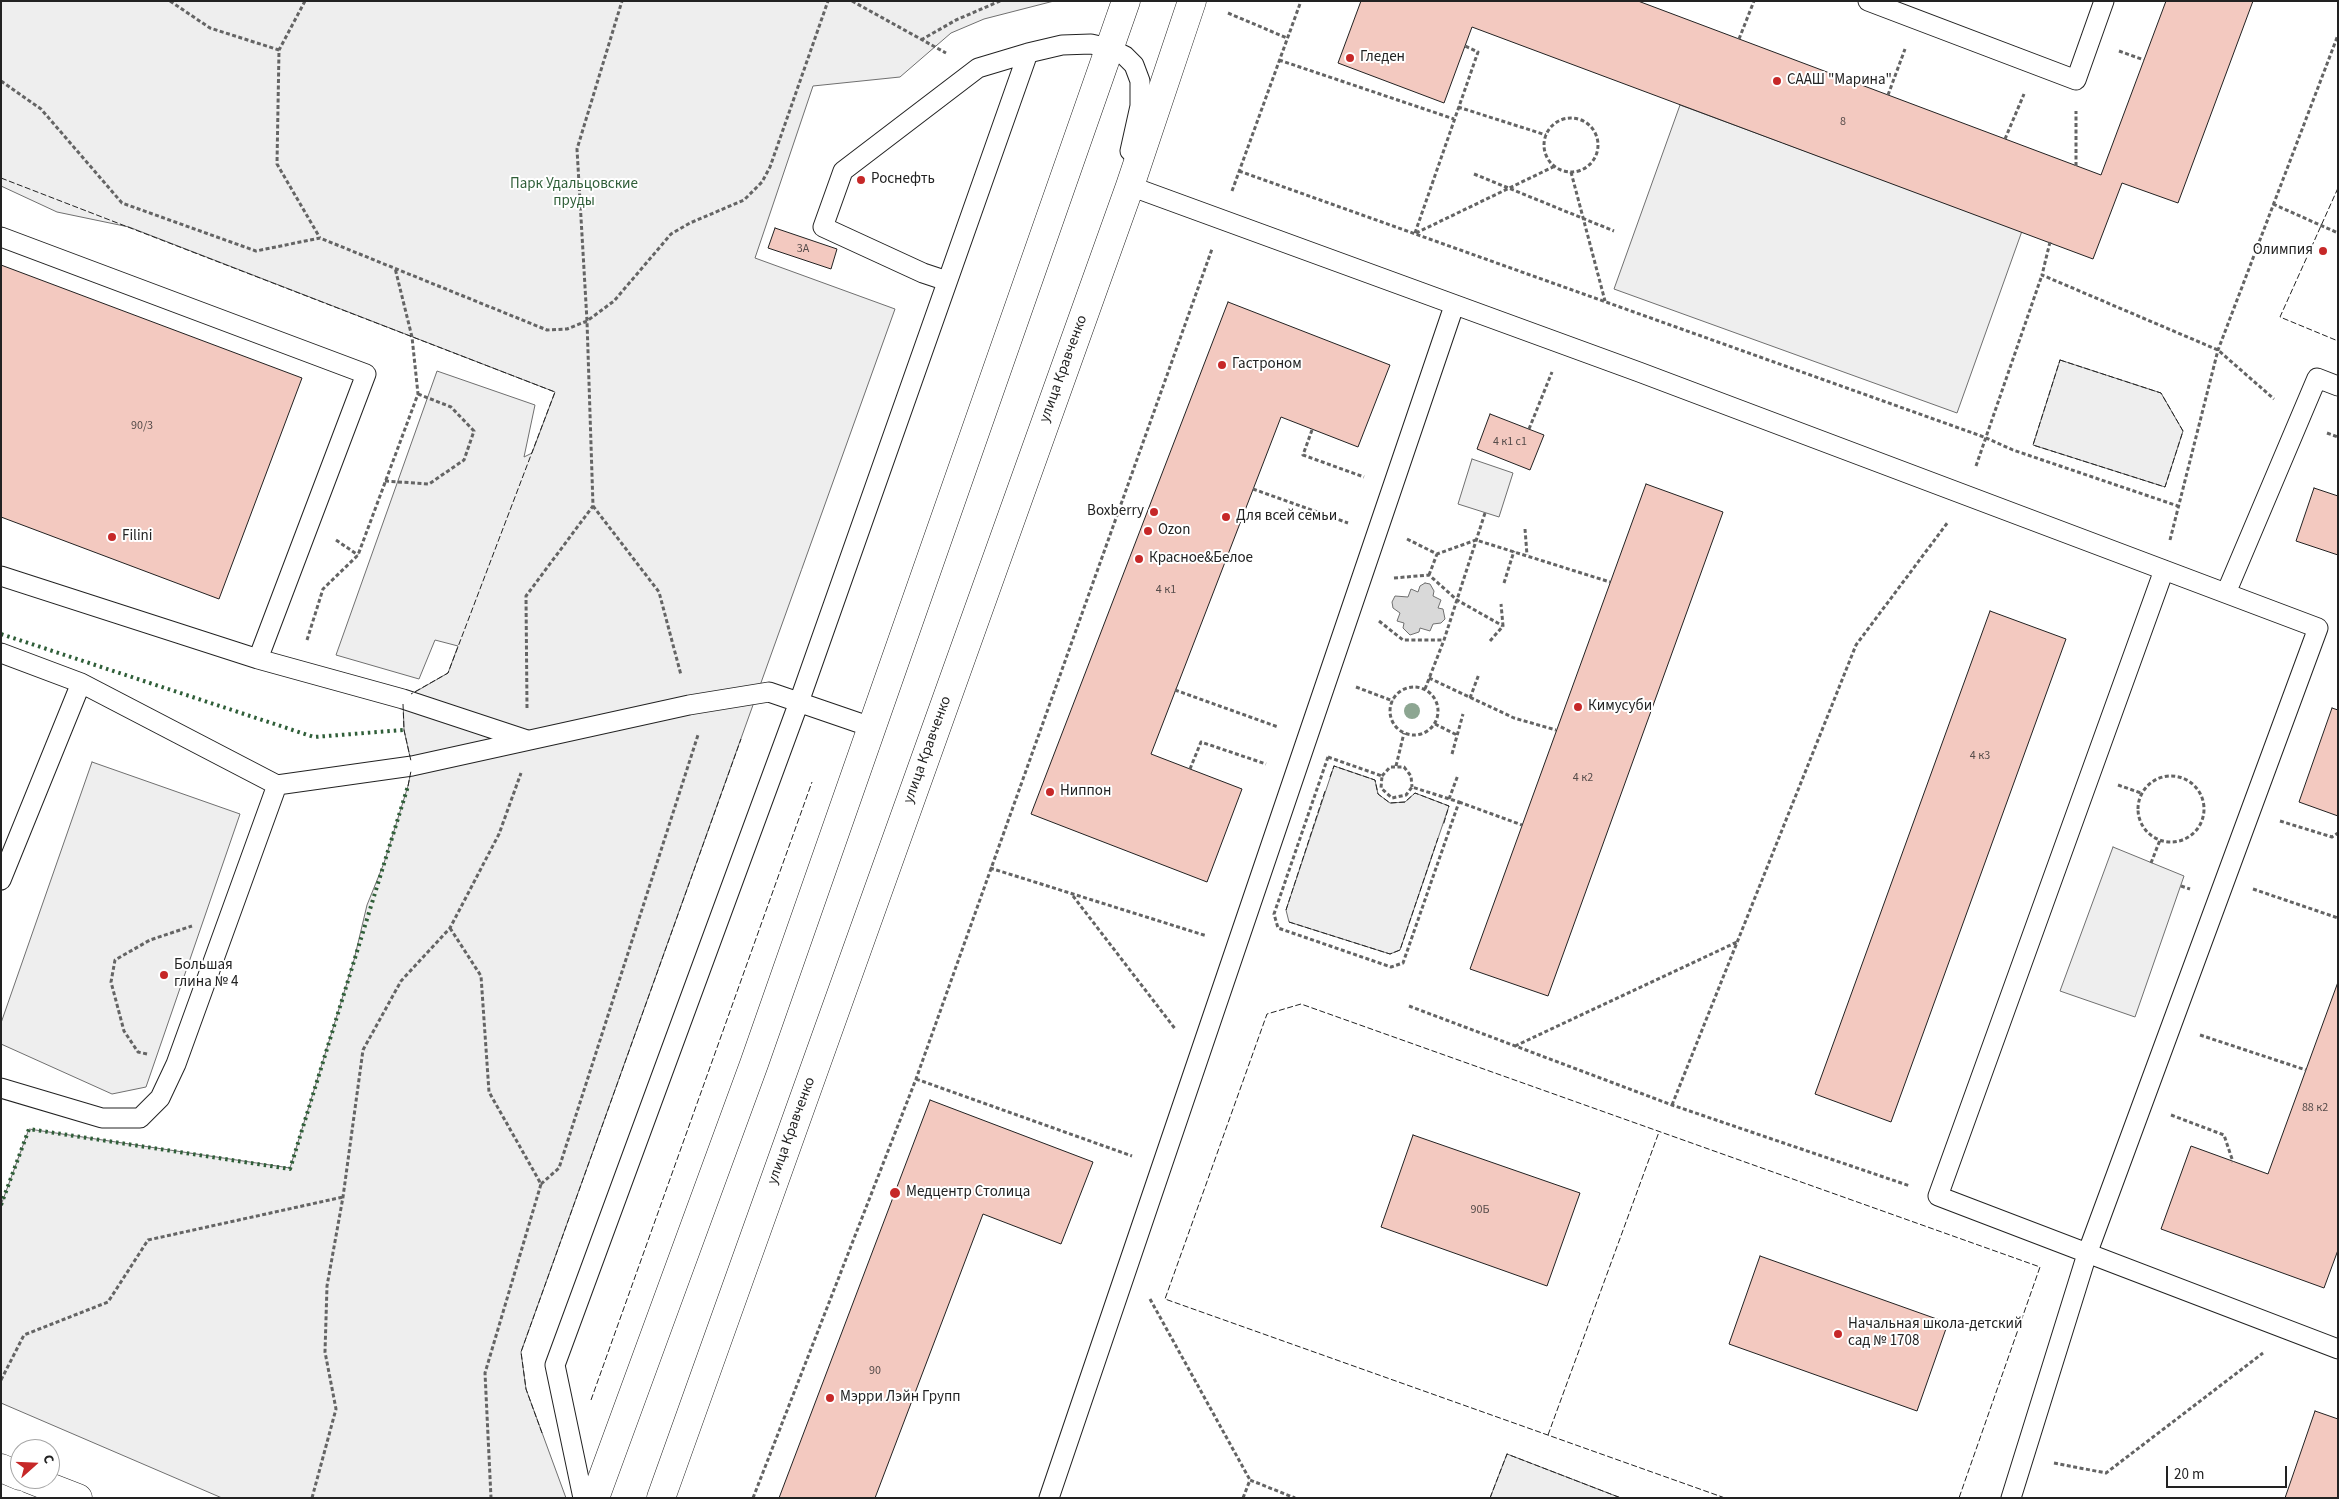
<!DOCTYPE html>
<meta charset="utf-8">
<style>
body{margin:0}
#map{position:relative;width:2339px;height:1499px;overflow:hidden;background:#fff;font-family:"Source Sans 3",sans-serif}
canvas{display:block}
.frame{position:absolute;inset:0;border:2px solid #222;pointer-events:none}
.north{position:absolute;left:10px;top:1439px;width:50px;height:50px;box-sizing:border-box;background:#fff;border:1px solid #a7a7a7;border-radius:50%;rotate:70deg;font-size:14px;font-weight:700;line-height:20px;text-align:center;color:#222}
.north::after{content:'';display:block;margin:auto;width:18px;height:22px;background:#c62828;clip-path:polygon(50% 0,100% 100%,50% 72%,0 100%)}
.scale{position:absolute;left:2166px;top:1466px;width:121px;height:22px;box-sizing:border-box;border:2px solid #222;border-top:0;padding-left:6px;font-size:15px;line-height:18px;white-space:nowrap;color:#222;-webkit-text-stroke:4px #fff;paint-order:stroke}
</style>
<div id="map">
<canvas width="2339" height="1499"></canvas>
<div class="frame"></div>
<div class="north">С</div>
<div class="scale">20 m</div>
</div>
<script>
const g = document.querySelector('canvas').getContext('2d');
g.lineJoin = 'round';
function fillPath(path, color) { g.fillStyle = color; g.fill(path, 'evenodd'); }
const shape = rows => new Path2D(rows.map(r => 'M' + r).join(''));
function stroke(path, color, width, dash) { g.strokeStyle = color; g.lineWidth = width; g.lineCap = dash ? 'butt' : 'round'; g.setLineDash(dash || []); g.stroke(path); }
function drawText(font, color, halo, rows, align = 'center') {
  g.font = font + ' "Source Sans 3",sans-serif'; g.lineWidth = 4; g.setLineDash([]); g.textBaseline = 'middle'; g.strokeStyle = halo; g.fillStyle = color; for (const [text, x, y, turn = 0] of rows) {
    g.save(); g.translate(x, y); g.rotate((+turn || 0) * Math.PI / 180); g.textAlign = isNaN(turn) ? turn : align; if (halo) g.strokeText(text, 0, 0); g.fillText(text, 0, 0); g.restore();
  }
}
const green = shape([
 [1,1,1054,1,984,19,951,33,900,77,813,86,755,258,895,309,521,1352,526,1389,566,1498,222,1498,1,1403,1,1205,29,1129,290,1168,354,960,367,905,384,863,408,786,412,766,404,730,403,699,448,673,458,646,435,640,419,679,336,655,437,371,535,405,524,457,532,453,555,392,129,227,57,212,1,186,1,1],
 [1680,105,2022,231,1957,413,1614,289,1680,105],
 [2060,360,2161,393,2183,431,2165,487,2033,445,2060,360],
 [1472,459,1513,473,1499,517,1458,504,1472,459],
 [92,762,240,814,146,1087,112,1094,1,1044,1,1023,92,762],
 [1334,766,1375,780,1378,794,1390,803,1405,802,1415,793,1449,806,1400,950,1390,954,1289,922,1286,910,1334,766],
 [2113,847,2184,876,2135,1017,2060,991,2113,847],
 [1507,1454,1621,1498,1490,1498,1507,1454]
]);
fillPath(green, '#eee');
stroke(green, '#6f6f6f', 1);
const water = shape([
 [1425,583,1430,584,1434,591,1433,596,1441,600,1438,608,1443,609,1445,619,1441,623,1433,624,1430,631,1420,628,1419,632,1410,635,1403,628,1404,623,1397,621,1400,613,1393,608,1392,602,1395,596,1408,597,1411,589,1418,592,1420,586,1425,583]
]);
fillPath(water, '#d9d9d9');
stroke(water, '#6f6f6f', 1);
const building = shape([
 [1361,1,1638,1,2101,175,2166,1,2253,1,2178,203,2122,183,2093,259,1472,27,1444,103,1338,63,1361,1],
 [775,228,837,249,831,269,768,248,775,228],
 [1,265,302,378,219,599,1,517,1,265],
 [1228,302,1390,365,1358,447,1281,417,1151,754,1242,789,1207,882,1031,814,1228,302],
 [1490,414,1544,435,1530,470,1477,449,1490,414],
 [1646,484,1723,512,1548,996,1470,969,1646,484],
 [2314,488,2338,496,2338,555,2296,541,2314,488],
 [1990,611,2066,639,1891,1122,1815,1094,1990,611],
 [2332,708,2338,710,2338,816,2299,802,2332,708],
 [2338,982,2338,1250,2324,1288,2161,1229,2191,1146,2268,1174,2338,982],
 [930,1100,1093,1162,1061,1244,983,1214,875,1498,779,1498,930,1100],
 [1413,1135,1580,1193,1547,1286,1381,1227,1413,1135],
 [1760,1256,1948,1323,1917,1411,1729,1344,1760,1256],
 [2315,1411,2338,1419,2338,1498,2285,1498,2315,1411]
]);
fillPath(building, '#f3c9c0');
stroke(building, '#222', 1);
const lane = shape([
 [1868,1,2076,80,2104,1],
 [1130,186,1639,372,2318,628,2087,1254,2011,1498],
 [1,237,366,374,258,659],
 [947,281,923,273,823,227,843,171,978,68,1028,53],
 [2164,570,1938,1196,2338,1349],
 [1,576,258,659,403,699,527,740],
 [2226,593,2317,378,2338,386],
 [1,653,81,683,277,785,412,766,689,705,769,692,871,727],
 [1,880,81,683],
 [1,1088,102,1118,140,1118,160,1098,176,1064,277,785],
 [583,1498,555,1365,799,702,1028,53,1062,45,1091,44,1109,48,1125,56,1134,65,1140,81,1140,106,1130,151],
 [1049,1498,1454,306]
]);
const secondary = shape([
 [1,1468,20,1476],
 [29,1479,78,1498],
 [595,1498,754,1064,1126,1],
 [661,1498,1130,186,1192,1]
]);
stroke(lane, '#222', 21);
stroke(secondary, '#222', 29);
stroke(shape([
 [170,1,210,28,279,50],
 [305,1,279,50,277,164,320,238],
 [852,1,946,53],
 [1228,13,1287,38],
 [1739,39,1754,1],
 [921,40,956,20,1000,1],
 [2119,51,2144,60],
 [1279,60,1454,119],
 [1,81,41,109,122,203,256,251,320,238,547,330,567,329,587,321,614,301,671,234,690,223,744,200,762,182,770,167,828,1],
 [1888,95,1905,49],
 [1458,107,1546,135],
 '1544 145a27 27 0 1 1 54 0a27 27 0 1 1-54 0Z',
 [2005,139,2024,94],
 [2076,166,2076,111],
 [1239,171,1984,437,2013,450,2178,506],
 [1571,172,1605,301],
 [1474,174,1614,231],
 [1232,191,1301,1],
 [2273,204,2338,233],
 [1415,233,1478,52,1465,46],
 [1416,233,1555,166],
 [2050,242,2042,275,2218,350,2274,399],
 [1529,429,1552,372],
 [1312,430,1303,455,1364,477],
 [2327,433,2338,437],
 [1976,466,2042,275],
 [385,481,429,484,464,460,474,431,451,407,418,394],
 [1253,489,1348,523],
 [593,506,659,592,681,675],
 [1525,529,1527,555],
 [1407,539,1437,554,1476,540,1610,582],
 [336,540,358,555],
 [2170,540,2218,350,2338,35],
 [1429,575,1437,554],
 [1394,578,1429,575,1457,600,1503,626],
 [1504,583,1514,551],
 [1379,621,1403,640,1444,640],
 [307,640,323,589,358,555,418,394,412,337,395,268],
 [1490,641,1503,626,1501,604],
 [1429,678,1514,718,1556,730],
 [1356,687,1393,701],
 '1390 711a24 24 0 1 1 48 0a24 24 0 1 1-48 0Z',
 [1425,689,1444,640,1485,513],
 [1175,690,1278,727],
 [1470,698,1479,674],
 [527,708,526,596,593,506,587,321,577,149,622,1],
 [1435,724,1457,735],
 [1452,754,1463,714],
 [1328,757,1382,776,1381,788,1392,798,1406,795,1412,787,1459,802,1403,963,1391,967,1278,928,1274,914,1328,757],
 [1396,766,1404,733],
 [1190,769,1201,742,1266,764],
 [1382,776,1390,767,1404,767,1411,776,1412,787],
 '2138 809a33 33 0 1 1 66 0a33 33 0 1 1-66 0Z',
 [2118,785,2141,793],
 [1449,799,1458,775],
 [1459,802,1522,825],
 [2280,821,2332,837,2338,833],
 [2151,863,2160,840],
 [990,868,1207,936],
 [2181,886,2190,889],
 [2253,889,2338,918],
 [1073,896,1176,1030],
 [450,928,481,976,489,1092,541,1184,485,1373,491,1498],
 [1409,1006,1672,1105,1910,1186],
 [2200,1035,2306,1070],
 [1515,1046,1737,942],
 [147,1054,138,1052,124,1031,111,982,115,960,150,940,192,926],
 [916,1079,1132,1156],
 [1672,1105,1856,645,1948,522],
 [2171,1115,2224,1135,2233,1162],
 [541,1184,559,1168,698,735],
 [1150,1299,1250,1480],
 [1,1380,24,1335,108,1302,148,1240,343,1197],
 [2054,1463,2106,1473,2263,1353],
 [312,1498,336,1409,325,1352,327,1286,343,1197,363,1050,401,981,450,928,499,834,521,773],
 [753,1498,916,1079,1212,249],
 [1243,1498,1250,1480,1295,1498]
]), '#646464', 3, [4, 2.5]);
stroke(lane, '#fff', 19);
stroke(secondary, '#fff', 28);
stroke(shape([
 [1,634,314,737,404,730],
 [1,1205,29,1129,290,1169,408,786]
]), '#2f5e38', 4, [2.5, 4]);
stroke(shape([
 [1,178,555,392,448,673,411,694],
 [2338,188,2280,317,2338,341],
 [2060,360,2161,393,2183,431,2165,487,2033,445,2060,360],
 [403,704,404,730,411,761],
 [1330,777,1334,766,1375,780,1378,794,1390,803,1405,802,1415,793,1449,806,1443,826],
 [408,786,411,771],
 [1286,910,1325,791],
 [1289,922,1390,954,1400,950,1438,838],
 [591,1400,812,782],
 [542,1433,526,1389,521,1352,741,739],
 [1548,1435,1659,1132],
 [1490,1498,1507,1454,1621,1498],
 [1725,1498,1165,1299,1267,1014,1301,1004,2040,1267,1959,1498]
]), '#222', 1, [6, 2.5]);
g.fillStyle = '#8da692';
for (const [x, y] of [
 [1412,711]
]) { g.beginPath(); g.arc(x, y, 8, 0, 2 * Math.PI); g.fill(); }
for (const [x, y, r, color] of [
 [1350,58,5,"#c62828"],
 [1777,81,5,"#c62828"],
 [861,180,5,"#c62828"],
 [2323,251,5,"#c62828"],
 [1222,365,5,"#c62828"],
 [1154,512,5,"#c62828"],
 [1226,517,5,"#c62828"],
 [1148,531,5,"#c62828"],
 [112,537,5,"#c62828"],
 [1139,559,5,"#c62828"],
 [1578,707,5,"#c62828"],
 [1050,792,5,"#c62828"],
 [164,975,5,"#c62828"],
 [895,1193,6,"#c62828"],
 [1838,1334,5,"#c62828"],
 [830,1398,5,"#c62828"]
]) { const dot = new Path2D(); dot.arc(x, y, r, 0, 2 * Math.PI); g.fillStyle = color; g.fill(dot); stroke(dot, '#fff', 2); }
drawText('12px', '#564c4a', null, [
 ["8",1843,122],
 ["3А",803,249],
 ["90/3",142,426],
 ["4 к1 с1",1510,442],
 ["4 к1",1166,590],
 ["4 к3",1980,756],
 ["4 к2",1583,778],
 ["88 к2",2315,1108],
 ["90Б",1480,1210],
 ["90",875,1371]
]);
drawText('15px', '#222', '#fff', [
 ["Гледен",1360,58],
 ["СААШ \"Марина\"",1787,81],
 ["Роснефть",871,180],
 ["Олимпия",2313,251,"right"],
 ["Гастроном",1232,365],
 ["Boxberry",1144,512,"right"],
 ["Для всей семьи",1236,517],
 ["Ozon",1158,531],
 ["Filini",122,537],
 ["Красное&Белое",1149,559],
 ["Кимусуби",1588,707],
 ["Ниппон",1060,792],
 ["Большая",174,966],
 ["глина № 4",174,983],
 ["Медцентр Столица",906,1193],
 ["Начальная школа-детский",1848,1325],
 ["сад № 1708",1848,1342],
 ["Мэрри Лэйн Групп",840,1398]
], 'left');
drawText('15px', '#2f5e38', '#fff', [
 ["Парк Удальцовские",574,185],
 ["пруды",574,202]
]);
drawText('15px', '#222', '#fff', [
 ["улица Кравченко",1064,369,-70],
 ["улица Кравченко",928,750,-70],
 ["улица Кравченко",792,1131,-70]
]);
</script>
